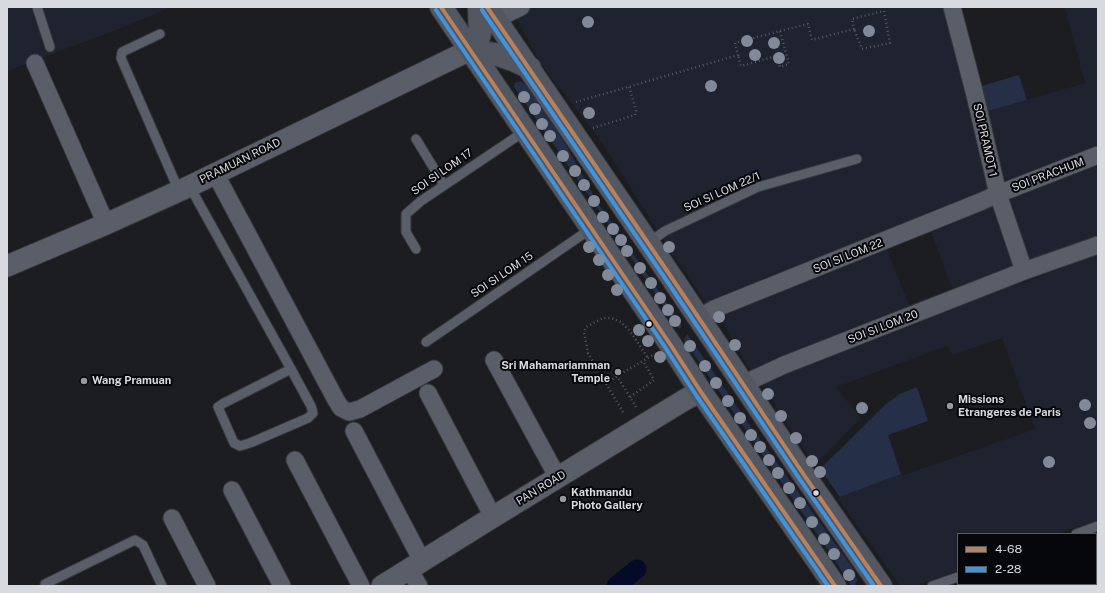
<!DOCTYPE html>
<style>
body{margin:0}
#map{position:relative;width:1105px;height:593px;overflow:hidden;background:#1c1d21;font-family:"Public Sans",sans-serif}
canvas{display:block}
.frame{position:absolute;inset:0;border:8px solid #d7dadf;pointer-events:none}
.legend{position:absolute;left:957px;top:533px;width:140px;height:52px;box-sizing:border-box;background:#06070a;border:1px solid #5a5b5f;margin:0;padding:5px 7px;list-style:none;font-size:12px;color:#d7dadf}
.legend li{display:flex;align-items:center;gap:8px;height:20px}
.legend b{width:20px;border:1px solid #5a5b5f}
</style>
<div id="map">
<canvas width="1105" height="593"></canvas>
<div class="frame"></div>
<ul class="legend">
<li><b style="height:5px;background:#b6815c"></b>4-68</li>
<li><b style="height:5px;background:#4094de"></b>2-28</li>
</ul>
</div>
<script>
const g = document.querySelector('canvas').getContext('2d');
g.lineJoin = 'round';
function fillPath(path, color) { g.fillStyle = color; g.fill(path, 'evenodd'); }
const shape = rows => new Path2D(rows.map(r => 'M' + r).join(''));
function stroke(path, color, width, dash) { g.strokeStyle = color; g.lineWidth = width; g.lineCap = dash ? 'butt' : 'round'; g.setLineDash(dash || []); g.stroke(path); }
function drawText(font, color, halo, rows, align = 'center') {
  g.font = font + ' "Public Sans",sans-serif'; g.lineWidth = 4; g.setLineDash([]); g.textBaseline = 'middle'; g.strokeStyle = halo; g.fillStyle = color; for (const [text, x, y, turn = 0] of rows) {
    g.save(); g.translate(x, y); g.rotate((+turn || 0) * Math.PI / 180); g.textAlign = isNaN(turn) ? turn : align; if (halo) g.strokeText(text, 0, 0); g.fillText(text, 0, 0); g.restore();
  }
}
fillPath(shape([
 [7,7,171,7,129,25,7,71],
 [526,7,944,7,976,132,1012,254,1022,284,1098,254,1098,520,1057,534,958,534,958,570,916,586,900,586,838,498,901,474,904,475,1035,429,1002,338,953,355,947,346,836,387,861,418,815,465,781,415,761,381,753,373,743,359,718,312,710,309,661,236,605,147,560,88,559,89,537,57,513,13],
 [930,229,952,288,909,305,885,244],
 [1065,7,1098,7,1098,241,1027,262,1006,199,1086,151,1011,179,1005,178,1001,172,984,112,1085,83]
]), '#1e232f');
fillPath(shape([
 [1019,75,1027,100,984,112,978,87],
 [521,81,529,88,566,145,596,200,681,323,681,327,679,329,616,235,514,87,515,83],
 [687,334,690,338,747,421,855,571,857,580,855,585,851,586,834,559,684,340],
 [917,387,928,421,888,435,901,474,840,497,820,469,886,404,900,394]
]), '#262f48');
stroke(shape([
 [616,586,637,569]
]), '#040a28', 19);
const service = shape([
 [37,7,50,47],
 [160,34,122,52,121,58,179,191],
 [416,139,444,185],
 [190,186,195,196,291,369,311,406,313,413,308,418,250,443,240,446,234,443,218,407,224,403,291,369],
 [647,241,658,236,665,231,758,187,857,159],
 [416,249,406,232,406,214,421,201,525,131],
 [426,342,592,228],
 [1076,534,1098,526],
 [45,586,45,584,135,540,143,545,162,586],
 [932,586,958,577]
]);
const minor = shape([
 [952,7,975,95,998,194,1024,271],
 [496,19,521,7],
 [35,63,106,224],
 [215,173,336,400,341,408,349,412,360,409,434,369],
 [699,318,714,309,980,202,998,194,1098,155],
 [494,360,558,478],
 [743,384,784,365,1024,271,1098,245],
 [428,393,493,517],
 [354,431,422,561],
 [295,460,361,586],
 [232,490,282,586],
 [172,518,207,586],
 [409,569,419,586]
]);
const tertiary = shape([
 [7,266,106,224,190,186,470,50],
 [382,586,493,517,686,399,701,392]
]);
const secondary = shape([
 [441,7,670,344,701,392,835,586],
 [487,7,676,284,804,475,881,586],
 [470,50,495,54,513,60,530,68],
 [470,50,477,45,480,33,479,7]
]);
stroke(service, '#37383b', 11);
stroke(minor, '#37383b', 19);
stroke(tertiary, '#37383b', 23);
stroke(secondary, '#37383b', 24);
stroke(shape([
 [780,31,808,24,812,40,854,29,852,19,884,11,890,43,862,49,854,29],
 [576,102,738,55,735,43,780,31,789,64,780,67,776,56,741,66,738,55],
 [593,128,635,115,636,111,629,86],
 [606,384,617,376],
 [630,397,654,380,643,361],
 [636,407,617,376,653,355],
 [623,412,588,353,584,332,586,327,603,318,611,318,621,322,630,331,648,358]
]), '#565961', 2.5, [1, 3]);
stroke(service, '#595e69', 9);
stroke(minor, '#595e69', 17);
stroke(tertiary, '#595e69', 21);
stroke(secondary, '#535762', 22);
stroke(shape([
 [441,7,670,344,701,392,835,586],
 [487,7,676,284,804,475,881,586]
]), '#b6815c', 4);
stroke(shape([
 [436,10,665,347,696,395,828,586],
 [482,10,671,287,799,478,874,586]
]), '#4094de', 4);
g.fillStyle = '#828999';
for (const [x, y] of [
 [588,22],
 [869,31],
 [747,41],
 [774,43],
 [755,55],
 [779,58],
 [711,86],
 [524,97],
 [535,109],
 [589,113],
 [542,124],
 [550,136],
 [563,156],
 [575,171],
 [584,185],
 [594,201],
 [603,217],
 [613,229],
 [621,240],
 [589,247],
 [669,247],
 [627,251],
 [599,260],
 [640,268],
 [608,275],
 [651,283],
 [617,290],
 [660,298],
 [668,310],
 [719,317],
 [675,321],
 [639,330],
 [648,341],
 [735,345],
 [690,346],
 [660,357],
 [705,366],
 [716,383],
 [768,394],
 [728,401],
 [1085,405],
 [862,408],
 [781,416],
 [740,418],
 [1090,423],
 [751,435],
 [796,438],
 [760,447],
 [769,460],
 [812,461],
 [1049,462],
 [820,472],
 [778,473],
 [789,488],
 [800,503],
 [812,522],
 [824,539],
 [834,554],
 [849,575]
]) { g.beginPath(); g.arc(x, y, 6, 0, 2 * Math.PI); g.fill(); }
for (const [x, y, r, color] of [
 [649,324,3.5,"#d7dadf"],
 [618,372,4,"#96989c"],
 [84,381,4,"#96989c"],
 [950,406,4,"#96989c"],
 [816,493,3.5,"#d7dadf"],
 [563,499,4,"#96989c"]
]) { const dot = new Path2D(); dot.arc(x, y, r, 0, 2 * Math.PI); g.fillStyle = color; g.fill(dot); stroke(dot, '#06070a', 1.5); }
drawText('11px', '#d7dadf', '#06070a', [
 ["SOI PRAMOT 1",985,140,77],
 ["PRAMUAN ROAD",240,161,-26],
 ["SOI SI LOM 17",442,172,-35],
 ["SOI PRACHUM",1048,175,-21],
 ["SOI SI LOM 22/1",722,192,-24],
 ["SOI SI LOM 22",848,256,-22],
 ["SOI SI LOM 15",502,275,-34],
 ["SOI SI LOM 20",883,327,-21],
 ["PAN ROAD",541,488,-31]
]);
drawText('bold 11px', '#d7dadf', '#06070a', [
 ["Sri Mahamariamman",610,366,"right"],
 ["Temple",610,379,"right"],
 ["Wang Pramuan",92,381],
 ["Missions",958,400],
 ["Etrangeres de Paris",958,413],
 ["Kathmandu",571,493],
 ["Photo Gallery",571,506]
], 'left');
</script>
